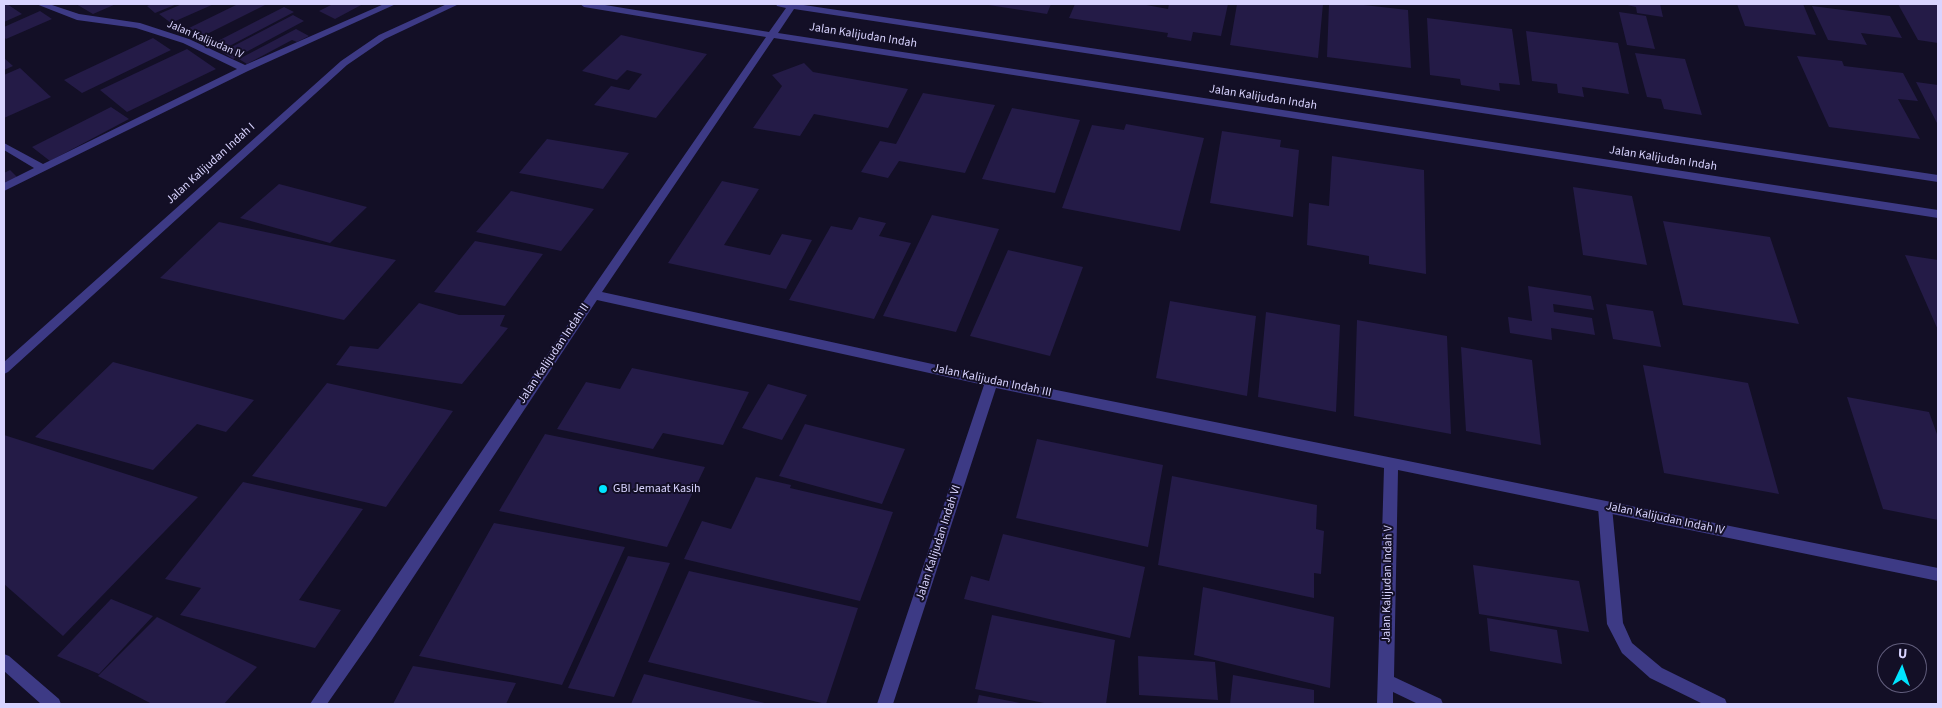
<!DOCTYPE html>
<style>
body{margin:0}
#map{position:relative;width:1942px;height:708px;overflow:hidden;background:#130f26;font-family:"Source Sans 3",sans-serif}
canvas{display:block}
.frame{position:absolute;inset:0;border:5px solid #d9d4ff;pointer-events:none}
.north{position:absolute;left:1877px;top:643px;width:50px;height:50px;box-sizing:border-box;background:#130f26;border:1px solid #625e7d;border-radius:50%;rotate:3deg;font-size:14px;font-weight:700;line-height:20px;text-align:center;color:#d9d4ff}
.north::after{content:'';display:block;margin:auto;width:18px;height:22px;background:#00e5ff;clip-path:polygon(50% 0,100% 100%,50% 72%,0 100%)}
</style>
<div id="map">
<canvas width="1942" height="708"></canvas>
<div class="frame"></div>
<div class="north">U</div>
</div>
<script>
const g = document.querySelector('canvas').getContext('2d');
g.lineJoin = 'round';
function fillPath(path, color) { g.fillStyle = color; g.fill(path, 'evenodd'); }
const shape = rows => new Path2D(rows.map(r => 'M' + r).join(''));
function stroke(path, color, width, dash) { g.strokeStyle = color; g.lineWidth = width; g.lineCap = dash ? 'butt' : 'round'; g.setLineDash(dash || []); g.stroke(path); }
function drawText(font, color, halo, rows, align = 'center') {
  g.font = font + ' "Source Sans 3",sans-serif'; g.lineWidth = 4; g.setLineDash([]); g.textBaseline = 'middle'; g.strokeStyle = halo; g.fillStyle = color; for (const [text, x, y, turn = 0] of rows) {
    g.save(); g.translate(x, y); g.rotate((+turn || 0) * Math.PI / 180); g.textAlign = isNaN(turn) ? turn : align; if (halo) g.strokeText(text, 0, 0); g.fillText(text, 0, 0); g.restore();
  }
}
fillPath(shape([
 [4,4,7,4,22,14,4,22],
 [76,4,116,4,93,14],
 [152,4,177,4,155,13,147,6],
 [182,4,214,4,171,23,159,14],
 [238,4,267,4,203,36,189,28],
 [333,4,363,4,335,19,319,11],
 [982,4,1051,4,1047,14],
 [1075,4,1141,4,1168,9,1169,4,1228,4,1221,36,1193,32,1191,41,1167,37,1168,33,1069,18],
 [1237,4,1323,4,1318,58,1230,45],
 [1329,4,1355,4,1408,10,1411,68,1327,57],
 [1623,4,1660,4,1663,17,1637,13,1636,7],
 [1737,4,1803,4,1816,35,1745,26],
 [1898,4,1938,4,1938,43,1918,40],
 [1812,6,1890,16,1902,38,1861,33,1867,45,1828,40],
 [284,7,294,12,220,51,210,45],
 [40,11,52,19,6,39,4,37,4,27],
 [1619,12,1646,16,1655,49,1627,45],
 [293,15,304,21,233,59,222,52],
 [1427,18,1512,29,1520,85,1499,83,1500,91,1461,85,1460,79,1430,75],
 [296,29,309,36,297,42,292,40,247,64,239,59],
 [1526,31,1618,43,1629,94,1582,87,1584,97,1558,93,1557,84,1532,81],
 [621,35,707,54,656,118,594,105,611,86,629,90,642,74,627,70,617,80,582,71],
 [153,38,171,50,82,93,64,80],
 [187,49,216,69,127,112,100,90],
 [1635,53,1685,59,1702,115,1664,109,1661,99,1647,97],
 [1797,56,1842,61,1844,66,1903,73,1918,101,1898,99,1920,139,1829,127],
 [4,58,13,66,4,70],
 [804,63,813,72,908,89,888,128,814,114,800,136,753,128,782,86,772,75],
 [20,68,51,97,4,118,4,75],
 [1916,82,1938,85,1938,125],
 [923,93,995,105,965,173,899,161,888,178,861,172,880,141,896,144],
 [111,107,129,119,50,161,32,147],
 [1012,108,1080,120,1055,193,982,179],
 [1126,124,1204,138,1180,231,1062,208,1092,125,1124,130],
 [1222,131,1281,140,1280,147,1299,150,1293,217,1210,203],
 [547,139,629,153,603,189,519,173],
 [1332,156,1424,170,1426,274,1369,264,1369,256,1307,245,1309,203,1329,206],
 [10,170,18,178,4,185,4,173],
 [722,181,759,189,724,245,770,255,782,234,812,240,786,289,668,263],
 [279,184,367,207,330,243,240,218],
 [1573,187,1632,196,1647,265,1583,255],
 [511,191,594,209,561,251,476,232],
 [932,215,999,229,956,332,883,316],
 [859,217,886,223,879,236,911,243,874,319,789,300,831,226,852,230],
 [1663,221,1770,237,1799,324,1683,305],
 [219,222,396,260,344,320,160,278],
 [475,241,543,254,505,306,434,292],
 [1008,250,1083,267,1050,356,970,336],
 [1905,255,1938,260,1938,330],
 [1528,286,1591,296,1594,310,1553,304,1554,312,1592,318,1595,335,1551,328,1552,340,1510,333,1508,317,1532,321],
 [1170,301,1256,316,1247,396,1156,378],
 [419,303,459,315,505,315,500,326,508,328,462,384,336,365,350,346,378,349],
 [1606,304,1653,311,1661,347,1613,339],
 [1266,312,1340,325,1336,412,1258,397],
 [1357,320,1447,336,1451,434,1354,416],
 [1461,347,1532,360,1541,445,1466,431],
 [113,362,254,400,226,432,197,424,153,470,35,437],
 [1643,365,1748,383,1779,494,1664,473],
 [632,368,749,392,723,445,663,433,653,449,557,429,586,382,620,389],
 [327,383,453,411,386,507,252,476],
 [768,384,807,395,782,440,742,428],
 [1847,397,1929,412,1938,437,1938,520,1883,509],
 [805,424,905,449,882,504,779,476],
 [545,434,705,467,667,547,499,511],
 [4,435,198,497,63,636,4,584],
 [1037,439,1163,465,1148,547,1016,518],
 [1172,476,1317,505,1316,529,1324,531,1321,574,1314,573,1314,598,1158,565],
 [756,477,791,485,790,488,893,512,860,601,684,559,702,521,731,529],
 [243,482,363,509,299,600,341,610,315,648,180,615,201,588,165,579],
 [494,523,625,547,562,685,419,656],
 [1003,534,1145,567,1130,638,964,599,971,576,989,581],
 [628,556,670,563,614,697,568,688],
 [1473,565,1579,581,1589,632,1479,614],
 [689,571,858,608,826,704,648,662],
 [1203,587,1334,617,1330,688,1194,655],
 [111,599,153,616,99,674,57,656],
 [992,615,1115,640,1106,704,1049,704,975,689],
 [157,617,257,667,224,704,152,704,98,676],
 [1487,618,1557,630,1562,664,1490,651],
 [1138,656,1215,662,1218,700,1139,695],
 [413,666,516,683,506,704,393,704],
 [644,674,769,704,631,704],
 [1233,675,1314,690,1314,704,1230,704],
 [979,695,1020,703,1020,704,977,704]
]), '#241b47');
fillPath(shape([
 [1605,501,1610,503,1612,507,1623,623,1632,643,1662,668,1725,699,1727,704,1703,704,1650,678,1622,653,1607,624,1598,507,1600,503,1605,501]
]), '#3d3a85');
fillPath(shape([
 [36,4,49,4,79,14,140,23,189,39,245,65,384,4,396,4,248,71,4,191,4,183,34,168,4,150,4,143,43,164,237,69,183,43,136,28,77,20,36,4],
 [447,4,459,4,385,39,347,65,8,372,4,374,4,362,341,61,379,35,447,4],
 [580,4,599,4,769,32,786,8,777,6,776,4,797,4,1938,175,1938,182,794,9,778,33,1938,210,1938,218,774,38,602,292,992,377,1938,568,1938,581,1398,470,1394,677,1441,699,1443,704,1418,704,1393,692,1393,704,1377,704,1384,468,996,388,893,704,877,704,984,385,597,300,371,641,327,704,310,704,590,292,766,37,584,7,580,4],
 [4,654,9,656,59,699,61,704,41,704,4,671,4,654]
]), '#3d3a85');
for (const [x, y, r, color] of [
 [603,489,5,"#00e5ff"]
]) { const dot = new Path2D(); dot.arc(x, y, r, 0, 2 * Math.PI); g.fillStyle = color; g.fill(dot); stroke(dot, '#130f26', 2); }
drawText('11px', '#d9d4ff', '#130f26', [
 ["Jalan Kalijudan IV",205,40,23]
]);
drawText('12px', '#d9d4ff', '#130f26', [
 ["Jalan Kalijudan Indah",863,36,9],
 ["Jalan Kalijudan Indah",1263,98,9],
 ["Jalan Kalijudan Indah",1663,159,9],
 ["Jalan Kalijudan Indah I",211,164,-42],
 ["Jalan Kalijudan Indah II",554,354,-56],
 ["Jalan Kalijudan Indah III",992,381,12],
 ["Jalan Kalijudan Indah IV",1665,519,12],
 ["Jalan Kalijudan Indah VI",939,543,-72],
 ["Jalan Kalijudan Indah V",1388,584,-89]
]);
drawText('12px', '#d9d4ff', '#130f26', [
 ["GBI Jemaat Kasih",613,489]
], 'left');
</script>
